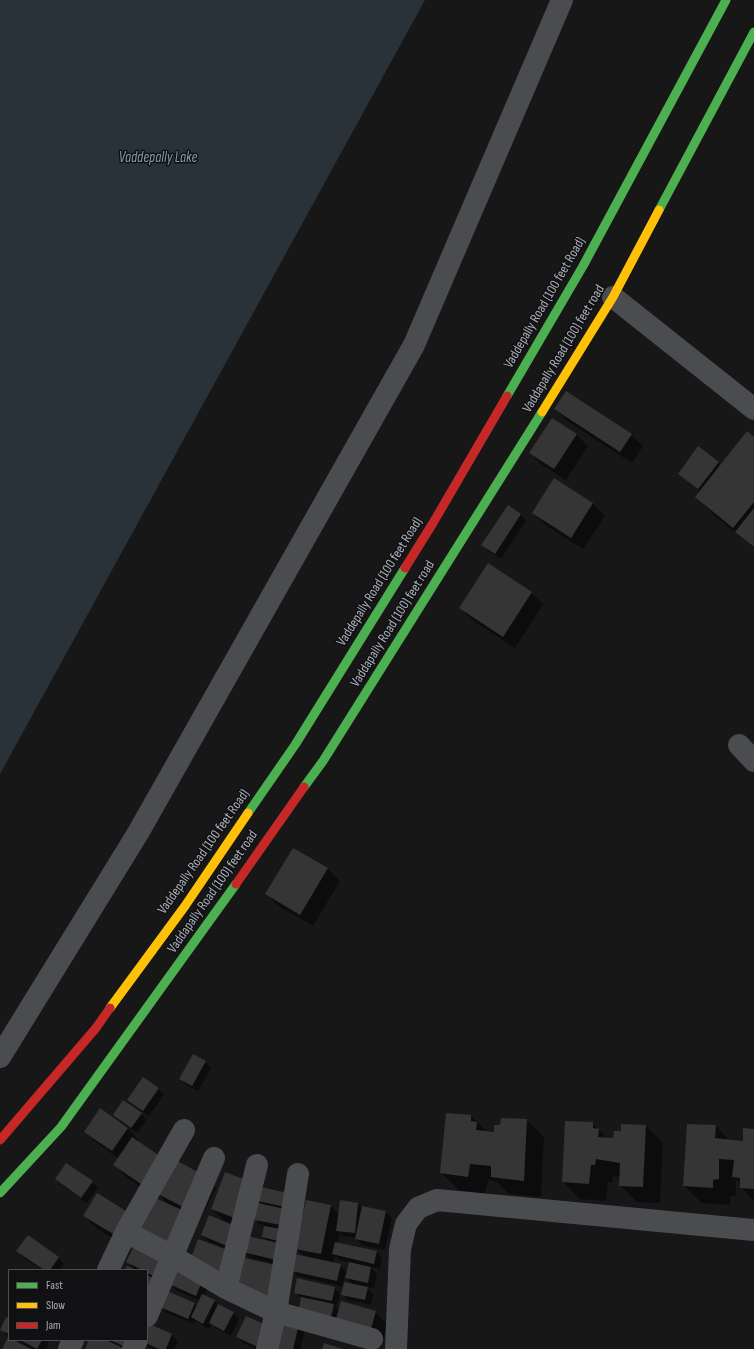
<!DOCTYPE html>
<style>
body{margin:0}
#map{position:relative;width:754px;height:1349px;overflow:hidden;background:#171717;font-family:"Sofia Sans Condensed",sans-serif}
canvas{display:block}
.legend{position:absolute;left:8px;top:1269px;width:140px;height:72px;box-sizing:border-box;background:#111113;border:1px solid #4d4f55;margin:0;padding:5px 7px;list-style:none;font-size:12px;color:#a8adb8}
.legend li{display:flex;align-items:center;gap:8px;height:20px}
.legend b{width:20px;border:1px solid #4d4f55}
</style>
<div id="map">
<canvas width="754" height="1349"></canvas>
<ul class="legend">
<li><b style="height:5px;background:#4caf50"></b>Fast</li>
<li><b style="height:5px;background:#ffc107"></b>Slow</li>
<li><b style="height:5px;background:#c62828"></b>Jam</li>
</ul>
</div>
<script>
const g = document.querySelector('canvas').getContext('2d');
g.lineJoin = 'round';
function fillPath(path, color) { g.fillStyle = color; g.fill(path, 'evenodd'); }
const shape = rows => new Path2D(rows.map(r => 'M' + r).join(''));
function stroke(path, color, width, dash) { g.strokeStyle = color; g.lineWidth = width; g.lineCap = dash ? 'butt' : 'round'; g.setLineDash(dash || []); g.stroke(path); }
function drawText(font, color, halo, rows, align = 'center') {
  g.font = font + ' "Sofia Sans Condensed",sans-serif'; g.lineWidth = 3; g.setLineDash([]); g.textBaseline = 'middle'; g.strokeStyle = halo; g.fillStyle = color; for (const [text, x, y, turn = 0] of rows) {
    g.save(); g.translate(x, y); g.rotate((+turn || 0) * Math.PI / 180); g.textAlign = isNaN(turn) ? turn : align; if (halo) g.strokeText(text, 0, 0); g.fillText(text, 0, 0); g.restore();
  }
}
fillPath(shape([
 [0,0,425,0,0,774]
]), '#2a3239');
fillPath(shape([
 [555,409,631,435,643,446,632,463,567,421],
 [576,434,588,446,566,480,542,465,530,453],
 [754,438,754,548,713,514,696,496,700,491,679,474,718,462,721,465],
 [555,479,593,504,605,516,583,549,545,525,533,513],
 [508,506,521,515,526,521,501,559,488,551,483,545],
 [531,593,543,604,515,648,472,620,460,608],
 [293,849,328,869,340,881,313,926,278,906,267,894],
 [193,1056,205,1062,211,1068,198,1091,186,1085,181,1079],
 [158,1089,164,1095,149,1116,134,1105,128,1100],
 [141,1113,147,1119,138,1133,124,1125,139,1140,138,1142,159,1157,204,1176,216,1188,199,1221,149,1242,127,1247,96,1228,84,1216,128,1213,169,1205,156,1192,153,1195,126,1177,114,1165,118,1158,97,1143,85,1132,122,1125,123,1124,114,1115],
 [447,1114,471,1116,487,1132,495,1133,526,1120,544,1137,541,1197,509,1194,497,1182,488,1180,485,1194,459,1190,441,1173],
 [592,1123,607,1138,614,1139,622,1133,646,1126,663,1143,660,1203,637,1202,620,1185,620,1177,613,1176,612,1182,608,1182,606,1201,580,1199,563,1182],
 [716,1126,730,1141,743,1142,754,1130,754,1201,741,1187,741,1184,736,1179,736,1196,730,1197,730,1205,702,1203,684,1186],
 [56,1179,92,1182,98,1187,87,1203,62,1185],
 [261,1193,288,1194,282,1265,250,1258,244,1252,268,1241,263,1237,265,1226,261,1225,255,1219,256,1214,249,1230,224,1220,212,1209],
 [260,1201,264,1205,259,1204],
 [307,1201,331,1206,339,1214,341,1201,358,1204,362,1207,386,1212,392,1218,385,1250,362,1245,356,1238,343,1236,340,1233,337,1244,377,1252,382,1258,380,1269,370,1267,377,1274,374,1288,366,1287,373,1294,371,1305,348,1300,342,1294,344,1287,298,1276,292,1270,305,1257,296,1248],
 [335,1256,339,1260,350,1262,347,1272,340,1265,333,1263],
 [345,1276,353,1285,343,1283],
 [243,1234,235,1252,208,1241,202,1235],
 [28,1236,59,1258,64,1264,60,1270,42,1270,23,1257,18,1251],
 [127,1261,166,1261,147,1316,147,1270,136,1270],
 [178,1268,209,1286,204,1296,214,1301,221,1307,233,1313,239,1319,231,1336,216,1328,212,1324,209,1329,195,1321,194,1324,167,1313,161,1307,168,1293,195,1304,197,1307,200,1301,176,1290,171,1284],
 [334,1288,340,1293,337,1306,334,1305,339,1311,375,1312,387,1324,381,1347,347,1338,295,1292],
 [9,1319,9,1336,1,1329],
 [280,1320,305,1331,300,1349,273,1349],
 [147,1324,172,1335,178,1341,174,1349,153,1349,145,1345,147,1340],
 [237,1337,265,1349,256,1349,243,1343],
 [16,1340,46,1340,49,1343,46,1349,33,1349],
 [90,1340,139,1340,135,1349,86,1349]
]), '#0007');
fillPath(shape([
 [566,391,632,434,620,452,554,409],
 [552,418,577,434,554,469,529,453],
 [747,431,754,437,754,502,733,528,695,497],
 [698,446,719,462,698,489,678,474],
 [554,478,593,503,571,538,532,513],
 [508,505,521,514,495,554,481,545],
 [754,508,754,547,735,532],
 [488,563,532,592,503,637,459,608],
 [293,848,328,868,300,915,265,894],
 [193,1054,206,1061,192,1086,179,1079],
 [143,1077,159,1088,143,1111,127,1100],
 [123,1100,142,1113,131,1128,113,1115],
 [100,1108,128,1128,112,1151,84,1132],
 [446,1113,471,1115,471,1121,477,1122,476,1130,494,1132,494,1125,500,1125,501,1118,527,1119,524,1181,491,1177,491,1166,470,1164,468,1177,440,1173],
 [565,1121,593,1122,593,1128,599,1129,598,1137,613,1138,614,1131,621,1131,621,1124,646,1125,643,1187,619,1186,620,1163,596,1159,595,1165,591,1165,589,1184,562,1182],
 [687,1124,716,1125,715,1138,743,1141,743,1128,754,1129,754,1189,740,1188,740,1178,732,1177,734,1160,719,1159,719,1179,713,1180,713,1188,683,1186],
 [132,1137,160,1156,141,1184,113,1165],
 [174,1159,205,1176,187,1209,156,1193],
 [66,1163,93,1181,81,1198,55,1179],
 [225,1172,251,1182,237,1219,211,1209],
 [261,1187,288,1193,285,1207,258,1201],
 [97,1193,129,1213,115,1235,83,1216],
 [153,1197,184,1211,166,1246,136,1230],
 [306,1200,331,1205,321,1254,295,1249],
 [340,1200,358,1203,355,1233,336,1231],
 [258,1203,285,1209,281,1225,254,1220],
 [362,1206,386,1211,379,1244,355,1239],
 [209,1215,237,1227,229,1247,201,1235],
 [264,1226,281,1229,278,1241,262,1237],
 [28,1235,59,1257,50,1270,44,1270,16,1251],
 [247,1236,279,1243,276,1260,243,1252],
 [198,1239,227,1250,219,1272,190,1261],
 [335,1242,377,1251,374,1264,332,1254],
 [135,1244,167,1260,158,1278,147,1273,147,1270,142,1270,126,1262],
 [295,1254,341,1264,337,1281,291,1271],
 [240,1257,280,1266,273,1299,233,1290],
 [349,1262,371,1267,368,1283,345,1278],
 [127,1266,136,1270,125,1270],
 [177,1267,203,1279,196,1296,169,1284],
 [147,1275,158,1281,147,1294],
 [297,1278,335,1287,332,1301,294,1293],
 [344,1282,368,1287,365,1300,341,1295],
 [167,1291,195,1303,188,1319,160,1307],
 [202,1294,215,1300,203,1324,191,1317],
 [301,1297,334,1304,330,1321,298,1313],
 [341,1301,376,1311,369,1336,334,1326],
 [218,1304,234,1312,224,1331,209,1323],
 [246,1316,268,1326,258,1347,236,1337],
 [6,1317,9,1318,9,1334,0,1330],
 [280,1319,299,1324,293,1349,272,1349],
 [147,1323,172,1334,166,1349,159,1349,139,1340,147,1340],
 [8,1337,9,1340,13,1340,31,1349,2,1349],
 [20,1340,42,1340,37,1349],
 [89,1340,106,1340,125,1349,85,1349],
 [110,1340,131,1340,127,1348],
 [324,1343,343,1349,322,1349]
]), '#353536');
stroke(shape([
 [613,297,754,409],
 [739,745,754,761],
 [0,1057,138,833,414,345,562,0],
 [126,1232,172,1256,226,1288,276,1312,372,1339],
 [108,1270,126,1232,184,1130],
 [226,1288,257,1165],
 [147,1316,214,1158],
 [69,1349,73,1340],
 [133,1349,137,1340],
 [267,1349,276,1312,298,1174],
 [396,1349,400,1249,406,1224,418,1208,437,1200,754,1230]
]), '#4b4c50', 22);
stroke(shape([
 [659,210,754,32],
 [507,396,583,266,726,0],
 [304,787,323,761,542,412],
 [248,813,295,745,405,568],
 [0,1193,61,1127,236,884]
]), '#4caf50', 9);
stroke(shape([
 [542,412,613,297,659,210],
 [110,1008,185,906,248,813]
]), '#ffc107', 9);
stroke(shape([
 [405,568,433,523,507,396],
 [236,884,304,787],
 [0,1140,96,1028,110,1008]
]), '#c62828', 9);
drawText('14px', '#a8adb8', '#111113', [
 ["Vaddepally Road (100 feet Road)",545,303,-60],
 ["Vaddapally Road (100) feet road",564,349,-59],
 ["Vaddepally Road (100 feet Road)",380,582,-58],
 ["Vaddapally Road (100) feet road",393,624,-58],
 ["Vaddepally Road (100 feet Road)",204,852,-55],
 ["Vaddapally Road (100) feet road",213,892,-55]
]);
drawText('italic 15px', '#7f9bb3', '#111113', [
 ["Vaddepally Lake",158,158]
]);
</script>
